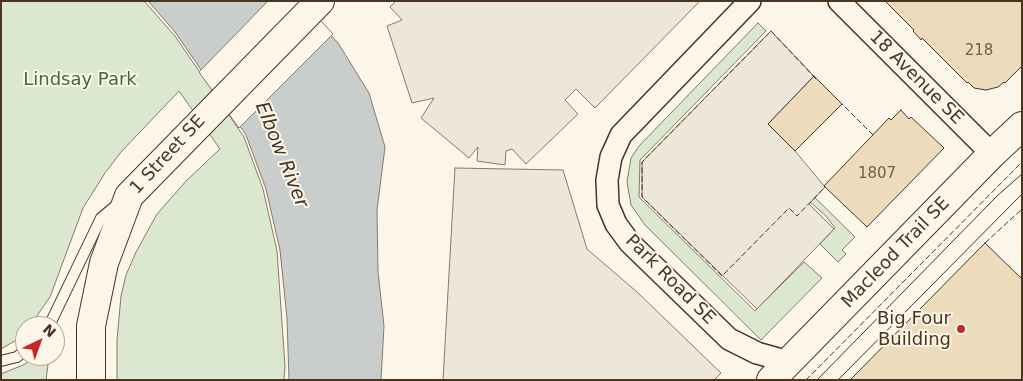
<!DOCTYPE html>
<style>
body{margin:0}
#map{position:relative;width:1023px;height:381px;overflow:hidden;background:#fbf6e9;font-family:"DejaVu Sans",sans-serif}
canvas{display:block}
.frame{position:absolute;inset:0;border:2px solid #4a3520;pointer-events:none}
.north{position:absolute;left:15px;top:316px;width:50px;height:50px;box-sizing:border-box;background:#fbf6e9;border:1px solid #b4a999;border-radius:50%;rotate:42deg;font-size:14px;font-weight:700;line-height:20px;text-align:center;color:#4a3520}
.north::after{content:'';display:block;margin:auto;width:18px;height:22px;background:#c62828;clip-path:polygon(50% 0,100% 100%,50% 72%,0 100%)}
</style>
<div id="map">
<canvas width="1023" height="381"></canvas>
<div class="frame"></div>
<div class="north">N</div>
</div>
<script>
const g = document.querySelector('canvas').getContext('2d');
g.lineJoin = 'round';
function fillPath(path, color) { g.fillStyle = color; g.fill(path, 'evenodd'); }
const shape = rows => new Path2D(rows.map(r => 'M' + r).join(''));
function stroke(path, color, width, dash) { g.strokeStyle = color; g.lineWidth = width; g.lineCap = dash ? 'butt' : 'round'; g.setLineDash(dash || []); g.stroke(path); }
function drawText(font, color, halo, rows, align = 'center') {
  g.font = font + ' "DejaVu Sans",sans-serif'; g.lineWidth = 4; g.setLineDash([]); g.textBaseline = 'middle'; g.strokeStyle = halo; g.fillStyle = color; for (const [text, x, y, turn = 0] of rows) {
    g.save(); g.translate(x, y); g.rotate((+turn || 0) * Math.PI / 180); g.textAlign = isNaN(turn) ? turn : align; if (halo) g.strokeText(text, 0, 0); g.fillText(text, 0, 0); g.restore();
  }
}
const green = shape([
 [1,1,144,1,175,36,244,137,263,189,277,251,285,366,284,380,117,380,117,340,121,296,126,275,136,252,157,214,187,180,220,149,179,91,121,152,105,173,83,208,50,297,34,320,25,326,25,335,1,349,1,1],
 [758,23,766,31,640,160,639,197,755,311,804,262,822,278,761,340,645,225,631,205,627,182,631,158,639,146,758,23],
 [796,179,855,237,842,250,846,254,838,262,820,244,835,228,825,215,810,202,796,179],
 [38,356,49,357,46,380,1,380,1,374,23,365,38,356]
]);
fillPath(green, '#dce7d0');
stroke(green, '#887966', 1);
const parking = shape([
 [396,1,700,1,595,108,576,89,565,100,578,114,526,164,512,149,506,151,505,165,477,161,478,147,469,158,421,118,434,98,412,103,387,26,402,20,390,7,396,1],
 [771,31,814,76,768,124,795,151,825,187,809,204,834,229,757,309,642,197,642,162,771,31],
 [455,168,563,170,587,249,637,292,721,373,714,380,443,380,455,168]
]);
fillPath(parking, '#ede7d9');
stroke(parking, '#887966', 1);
const water = shape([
 [148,1,300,1,338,43,369,93,385,147,377,210,378,272,384,326,381,380,289,380,287,318,280,250,266,189,246,135,175,32,148,1]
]);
fillPath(water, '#c9cecd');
stroke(water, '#887966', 1);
const pier = shape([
 [268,1,303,1,333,34,239,128,199,72,268,1]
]);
fillPath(pier, '#fbf6e9');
stroke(pier, '#887966', 1);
const building = shape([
 [885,1,1022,1,1022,66,1005,83,1004,82,998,87,986,90,974,88,968,82,967,83,922,38,921,40,913,31,914,30,885,1],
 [814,76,842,104,795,151,768,124,814,76],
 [901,110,909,119,911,117,944,148,867,227,824,186,889,118,891,120,901,110],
 [985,243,1022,279,1022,380,850,380,985,243]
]);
fillPath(building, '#ecdcbc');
stroke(building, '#4a3520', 1);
const service = shape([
 [49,326,101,218,118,204],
 [1,361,17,357,25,350]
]);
const minor = shape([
 [750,1,621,135,611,157,607,180,608,205,616,224,630,243,729,339,757,353,789,362],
 [839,1,992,154]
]);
const primary = shape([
 [91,380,91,326,104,263,129,196,320,1],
 [771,380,992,154,1022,126]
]);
stroke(service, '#4a3520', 12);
stroke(minor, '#4a3520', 24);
stroke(primary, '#4a3520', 30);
stroke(service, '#fbf6e9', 10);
stroke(minor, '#fbf6e9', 21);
stroke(primary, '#fbf6e9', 28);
stroke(shape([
 [817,380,997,196,1022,174],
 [838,380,1022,194]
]), '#4a3520', 1);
stroke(shape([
 [816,79,771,31,642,162,642,197,722,276,789,208,797,216,825,187],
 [839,101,873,135],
 [985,243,1022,209],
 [806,380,1022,162]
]), '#4a3520', 1, [6, 2.5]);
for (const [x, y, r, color] of [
 [961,329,5,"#c62828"]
]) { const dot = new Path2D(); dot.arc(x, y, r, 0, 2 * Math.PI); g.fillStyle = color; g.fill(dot); stroke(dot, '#fbf6e9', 2); }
drawText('15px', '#725f47', null, [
 ["218",979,51],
 ["1807",877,174]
]);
drawText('18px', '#4a3520', '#fbf6e9', [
 ["18 Avenue SE",916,78,45],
 ["1 Street SE",168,155,-47],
 ["Macleod Trail SE",896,253,-46],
 ["Park Road SE",670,280,45]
]);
drawText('18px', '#436837', '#fbf6e9', [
 ["Lindsay Park",80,80]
]);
drawText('18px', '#4a3520', '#fbf6e9', [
 ["Big Four",951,319],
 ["Building",951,340]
], 'right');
drawText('italic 19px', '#4a3520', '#fbf6e9', [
 ["Elbow River",281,155,68]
]);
</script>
